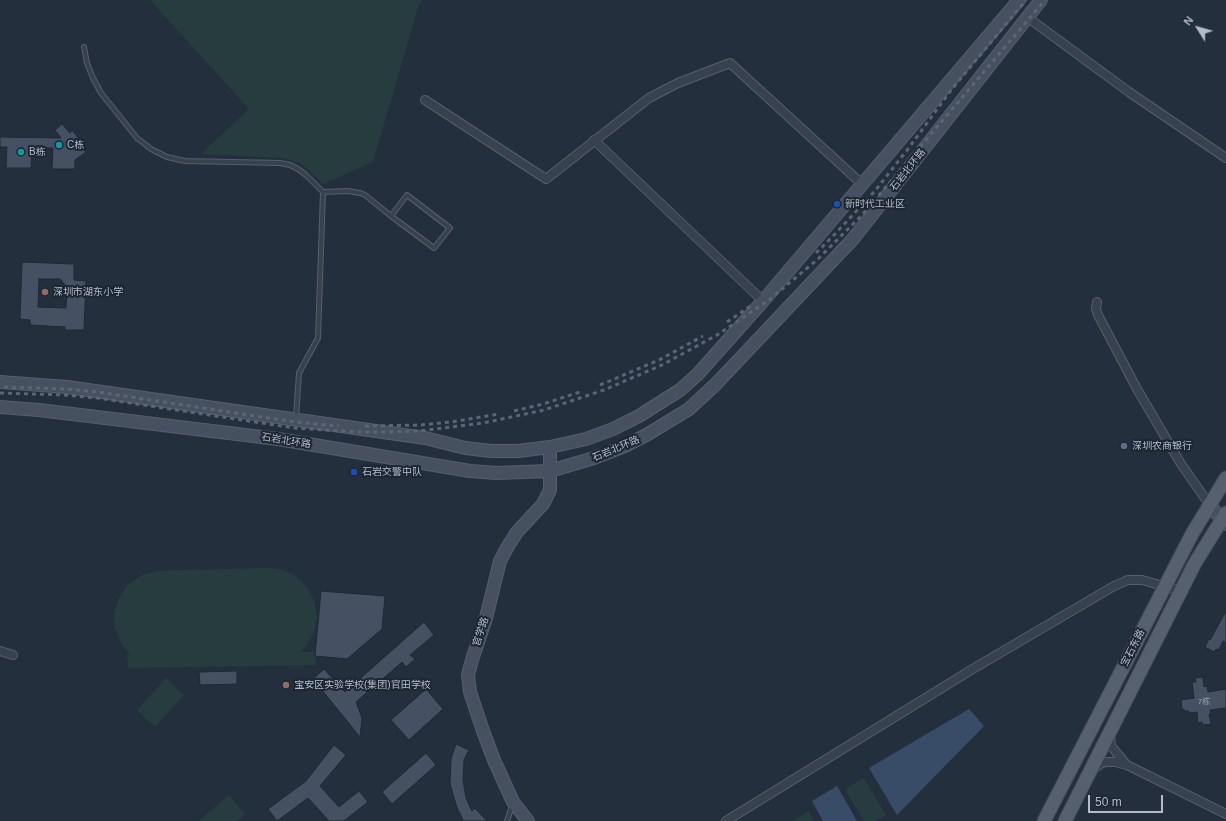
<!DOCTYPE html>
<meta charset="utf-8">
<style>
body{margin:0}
#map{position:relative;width:1226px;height:821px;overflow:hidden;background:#242f3e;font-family:Arial,sans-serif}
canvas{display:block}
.north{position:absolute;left:1178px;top:8px;width:40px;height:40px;-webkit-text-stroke:3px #1d2633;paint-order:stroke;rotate:307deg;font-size:11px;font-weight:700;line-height:16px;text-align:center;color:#b4bcc9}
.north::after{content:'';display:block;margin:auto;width:14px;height:18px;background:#b4bcc9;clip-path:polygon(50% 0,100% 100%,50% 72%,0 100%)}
.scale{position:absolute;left:1088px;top:795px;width:75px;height:18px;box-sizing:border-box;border:2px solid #b4bcc9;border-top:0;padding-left:5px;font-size:12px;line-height:14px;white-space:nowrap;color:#b4bcc9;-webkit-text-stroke:3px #1d2633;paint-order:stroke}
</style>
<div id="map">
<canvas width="1226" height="821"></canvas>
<div class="north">N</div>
<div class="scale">50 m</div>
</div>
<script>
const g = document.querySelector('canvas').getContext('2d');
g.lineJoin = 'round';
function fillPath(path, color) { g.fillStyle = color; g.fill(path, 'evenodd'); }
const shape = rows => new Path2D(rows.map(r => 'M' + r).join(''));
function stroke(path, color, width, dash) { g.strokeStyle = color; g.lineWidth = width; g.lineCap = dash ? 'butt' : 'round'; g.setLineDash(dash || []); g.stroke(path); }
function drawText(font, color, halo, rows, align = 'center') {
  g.font = font + ' Arial,"Noto Sans SC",sans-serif'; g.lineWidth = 4; g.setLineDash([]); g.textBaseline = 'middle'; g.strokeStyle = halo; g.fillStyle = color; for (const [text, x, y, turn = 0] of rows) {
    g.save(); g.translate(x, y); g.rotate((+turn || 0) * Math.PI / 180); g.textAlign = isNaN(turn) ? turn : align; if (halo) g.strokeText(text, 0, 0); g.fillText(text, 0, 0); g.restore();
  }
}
fillPath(shape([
 [150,0,423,0,419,4,373,162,323,184,310,171,301,164,291,160,281,158,201,154,249,109],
 [264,568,280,569,295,575,306,586,314,600,317,616,314,632,306,646,299,652,315,652,316,665,128,668,127,655,130,655,121,643,115,629,114,613,119,598,128,584,142,575,157,571],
 [166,678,184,695,155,727,137,710],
 [864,778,886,815,875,821,864,821,845,789],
 [229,795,245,814,237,821,198,821],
 [808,811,814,821,792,821]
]), '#263c3f');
fillPath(shape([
 [969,709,984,726,897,815,869,768],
 [837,786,857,821,823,821,812,801]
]), '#394c67');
const building = shape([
 [62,124,70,133,72,130,80,140,78,142,86,152,75,160,75,169,52,169,53,148,32,148,31,168,6,168,7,147,0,147,0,137,61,138,55,130,62,124],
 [22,262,74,264,74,280,86,281,84,330,65,330,65,327,30,325,30,320,20,319,22,262],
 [39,279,60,279,67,287,66,308,38,307,39,279],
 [321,591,385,596,382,629,347,659,315,656,321,591],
 [1226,611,1226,643,1223,641,1219,650,1216,649,1214,652,1205,647,1209,639,1210,640,1226,611],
 [424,622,434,635,410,655,415,659,406,667,402,662,356,702,362,718,360,737,313,679,324,669,345,692,424,622],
 [237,671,237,684,200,685,199,672,237,671],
 [1203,677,1204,687,1207,686,1208,692,1226,689,1226,708,1210,710,1211,714,1209,714,1211,724,1203,725,1202,722,1198,723,1197,712,1189,713,1189,711,1184,711,1184,709,1182,710,1181,700,1194,698,1192,682,1196,682,1195,678,1203,677],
 [426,689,443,709,409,740,391,720,426,689],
 [456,744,469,750,464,760,463,780,466,798,472,811,475,808,487,821,461,821,463,820,457,808,450,784,451,759,456,744],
 [334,745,346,755,320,786,339,807,359,791,368,802,344,821,329,821,308,798,277,821,268,809,306,781,334,745],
 [426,753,436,765,392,804,382,792,426,753]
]);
fillPath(building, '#455162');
stroke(building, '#1f2835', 1);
const lane = shape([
 [84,47,87,63,93,78,101,93,137,138,151,149,167,157,185,161,280,163,290,165,298,169,306,175,323,192,318,338,299,373,296,417],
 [323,192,348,191,360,193,365,195,391,216,434,248,450,228,407,195,391,216],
 [507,821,512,806]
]);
const street = shape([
 [1027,17,1129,92,1226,158],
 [425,100,546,179,649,98,678,83,730,63,862,184],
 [594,140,763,301],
 [1097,302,1096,309,1098,315,1137,389,1181,464,1209,504],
 [0,651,13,655],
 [1110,734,1111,746,1126,764],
 [1093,770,1100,764,1106,762,1115,762,1127,765,1226,814],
 [726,821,971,670,1114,586,1128,580,1142,580,1181,591]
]);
const secondary = shape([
 [0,382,67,387,425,438,465,448,491,451,518,451,550,447,586,439,613,429,639,416,680,390,697,375,763,301,1019,0],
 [0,407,39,410,278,439,470,471,496,473,550,471,594,458,625,446,648,434,689,409,716,384,853,239,1041,0],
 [1209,504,1222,520,1226,524],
 [528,821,513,802,494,760,483,731,470,692,468,675,472,660,486,618,500,561,508,546,517,532,543,504,550,490,550,447]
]);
const primary = shape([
 [1044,821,1192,534,1226,478],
 [1065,821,1195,563,1226,513]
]);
stroke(lane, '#565f6c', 6);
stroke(street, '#565f6c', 10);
stroke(secondary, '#565f6c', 14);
stroke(primary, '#414a57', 15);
stroke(lane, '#38414e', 4);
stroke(street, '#38414e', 8);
stroke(secondary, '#465061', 12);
stroke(primary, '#56606e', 13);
stroke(shape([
 [816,253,836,233,874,192,908,149,952,89,1026,0],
 [727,322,752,305],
 [600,385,659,360,703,336],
 [4,387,65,389,98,392,295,422,339,426],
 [0,393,64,395,97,398,295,428,357,432,389,432,420,431,483,423,544,410,604,390,662,365,717,335,769,300,818,259,862,215,1045,0],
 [514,411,543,404,583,391],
 [365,426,420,425,451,422,499,414]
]), '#5a6575', 3, [4, 4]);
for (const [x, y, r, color] of [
 [59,145,4,"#0f9aa8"],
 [21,152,4,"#0f9aa8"],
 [837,204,4,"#1a4fb4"],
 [45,292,4,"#8d6e63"],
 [1124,446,4,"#5c6f8a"],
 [354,472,4,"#1a4fb4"],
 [286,685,4,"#8d6e63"]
]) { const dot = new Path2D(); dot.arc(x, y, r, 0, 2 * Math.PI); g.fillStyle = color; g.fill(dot); stroke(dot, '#1d2633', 1.5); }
drawText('8px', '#98a1af', null, [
 ["7栋",1204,702]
]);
drawText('10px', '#b4bcc9', '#1d2633', [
 ["C栋",67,145],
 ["B栋",29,152],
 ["新时代工业区",845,204],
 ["深圳市湖东小学",53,292],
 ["深圳农商银行",1132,446],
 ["石岩交警中队",362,472],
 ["宝安区实验学校(集团)官田学校",294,685]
], 'left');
drawText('10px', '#b4bcc9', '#1d2633', [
 ["石岩北环路",908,170,-52],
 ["石岩北环路",286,441,9],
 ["石岩北环路",616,449,-23],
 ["官学路",481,632,-72],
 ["宝石东路",1133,648,-63]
]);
</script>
